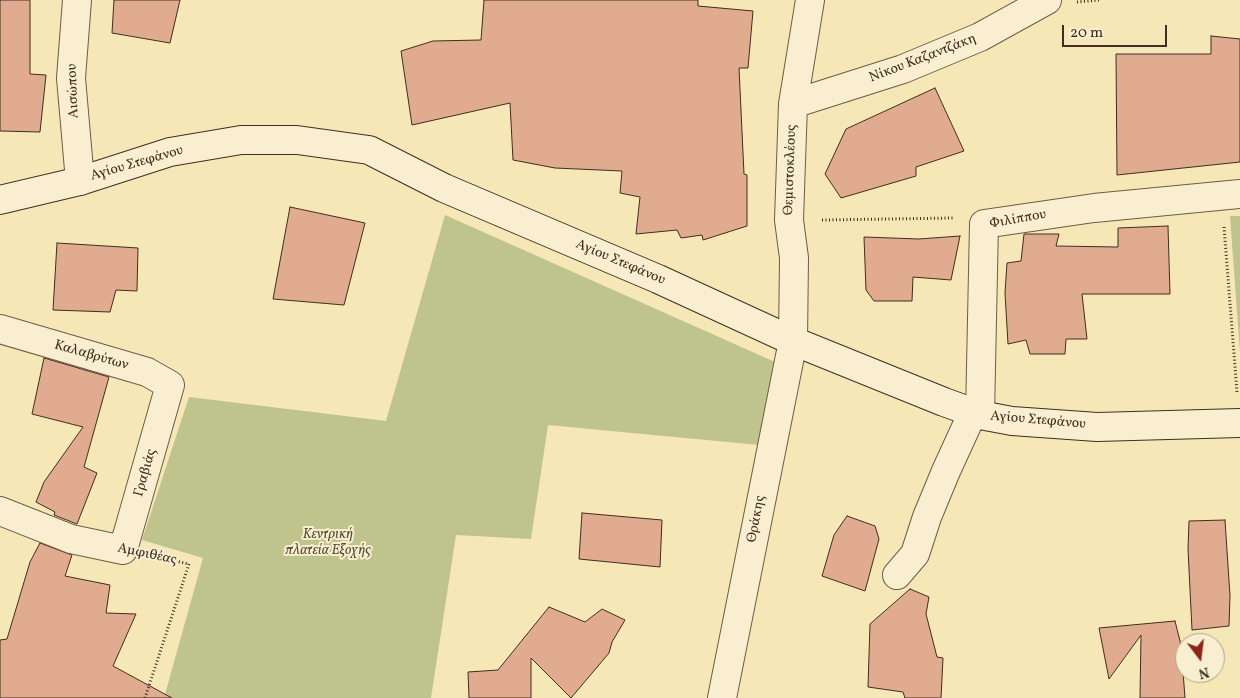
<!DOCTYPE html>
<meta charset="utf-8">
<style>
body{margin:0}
#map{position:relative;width:1240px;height:698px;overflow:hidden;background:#f6e7b6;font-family:Vollkorn,serif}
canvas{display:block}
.north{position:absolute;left:1175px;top:633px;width:50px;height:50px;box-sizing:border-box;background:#f9efd0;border:1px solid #afa28a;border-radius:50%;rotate:165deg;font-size:14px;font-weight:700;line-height:20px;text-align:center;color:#3f2e21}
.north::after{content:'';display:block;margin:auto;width:18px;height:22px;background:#8f2418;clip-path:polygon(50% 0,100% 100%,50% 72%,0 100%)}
.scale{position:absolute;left:1062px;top:25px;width:105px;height:22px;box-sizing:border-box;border:2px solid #3f2e21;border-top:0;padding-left:6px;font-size:15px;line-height:18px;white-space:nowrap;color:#3f2e21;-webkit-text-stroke:4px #f9efd0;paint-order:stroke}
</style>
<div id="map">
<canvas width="1240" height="698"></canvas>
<div class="north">N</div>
<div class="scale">20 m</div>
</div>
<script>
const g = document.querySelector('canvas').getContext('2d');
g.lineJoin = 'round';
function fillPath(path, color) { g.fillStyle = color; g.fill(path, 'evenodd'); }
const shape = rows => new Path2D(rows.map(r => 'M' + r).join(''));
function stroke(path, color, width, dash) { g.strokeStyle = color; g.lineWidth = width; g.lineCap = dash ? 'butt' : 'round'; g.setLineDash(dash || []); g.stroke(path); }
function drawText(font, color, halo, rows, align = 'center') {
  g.font = font + ' Vollkorn,serif'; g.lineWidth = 4; g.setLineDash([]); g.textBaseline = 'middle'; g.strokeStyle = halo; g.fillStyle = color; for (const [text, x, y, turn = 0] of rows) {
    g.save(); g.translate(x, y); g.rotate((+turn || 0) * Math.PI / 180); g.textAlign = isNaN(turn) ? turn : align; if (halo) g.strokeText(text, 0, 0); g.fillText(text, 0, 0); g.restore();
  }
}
fillPath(shape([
 [445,215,775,362,759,445,548,425,531,539,456,535,431,698,164,698,203,558,142,540,189,397,386,421],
 [1230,216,1240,216,1240,353]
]), '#bfc48c');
const building = shape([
 [0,0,30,0,30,74,46,75,40,132,0,131,0,0],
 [114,0,180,0,170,43,112,33,114,0],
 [484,0,698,0,698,6,753,11,748,68,739,68,744,174,747,175,747,226,703,240,702,235,681,238,677,230,636,234,640,197,620,193,622,171,555,168,513,160,510,103,412,125,401,51,433,41,481,40,484,0],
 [1211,36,1240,39,1240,162,1117,175,1116,54,1211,54,1211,36],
 [935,88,964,151,916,167,916,176,841,198,825,174,846,129,935,88],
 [290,207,365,223,344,305,273,299,290,207],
 [1168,226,1170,294,1082,294,1087,339,1066,339,1065,354,1030,354,1026,340,1008,344,1005,293,1007,263,1021,261,1024,234,1059,234,1056,246,1118,247,1118,228,1168,226],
 [960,236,951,280,913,277,912,301,874,301,866,290,864,237,919,239,960,236],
 [57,243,138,248,137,291,116,290,110,312,53,310,57,243],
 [44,358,109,377,84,467,97,473,77,524,54,515,55,512,36,502,44,482,83,427,32,414,44,358],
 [582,513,662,520,660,567,579,559,582,513],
 [847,516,875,526,879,539,865,591,822,576,834,535,847,516],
 [1225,520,1230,596,1229,626,1192,630,1188,549,1189,521,1225,520],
 [40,543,72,555,65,576,110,585,106,613,136,614,113,666,172,698,0,698,0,640,7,639,30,562,40,543],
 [910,589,929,597,926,614,937,657,943,658,941,698,905,698,903,692,868,687,870,624,910,589],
 [549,607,585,622,602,609,625,620,612,642,609,653,571,698,531,658,531,698,469,698,468,672,498,670,549,607],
 [1175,621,1181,645,1185,698,1140,698,1141,635,1109,679,1099,628,1175,621]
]);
fillPath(building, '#e0ab8f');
stroke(building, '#3f2e21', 1);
const street = shape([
 [77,0,71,78,80,181],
 [793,104,903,69,980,37,1047,0],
 [0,329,147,372,170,385,123,550,71,539,0,511],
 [980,415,984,224,1094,208,1240,194],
 [897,575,915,554,927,517,946,471,973,412],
 [722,698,793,341,794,258,789,220,793,104,810,0]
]);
const secondary = shape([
 [0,200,80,181,170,152,241,140,297,140,369,150,444,188,658,279,793,341,944,402,980,415,1012,421,1097,427,1240,423]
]);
stroke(street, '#6d5c46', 30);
stroke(secondary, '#3f2e21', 30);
stroke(shape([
 [1077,2,1099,0],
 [822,220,953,218],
 [1224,227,1237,392],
 [145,698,189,564,153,556]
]), '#3f2e21', 3, [1, 2.5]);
stroke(street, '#f9efd0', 28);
stroke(secondary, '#f9efd0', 28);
drawText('14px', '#3f2e21', '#f9efd0', [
 ["Νίκου Καζαντζάκη",923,59,-21],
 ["Αισώπου",74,91,-92],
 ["Αγίου Στεφάνου",137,164,-16],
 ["Θεμιστοκλέους",791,170,-88],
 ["Φιλίππου",1018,220,-10],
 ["Αγίου Στεφάνου",620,263,23],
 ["Καλαβρύτων",91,356,16],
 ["Αγίου Στεφάνου",1038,421,5],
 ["Γραβιάς",146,473,-74],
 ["Θράκης",757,519,-79],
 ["Αμφιθέας",147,555,12]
]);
drawText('italic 14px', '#594c36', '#f9efd0', [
 ["Κεντρική",328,535],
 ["πλατεία Εξοχής",328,551]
]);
</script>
